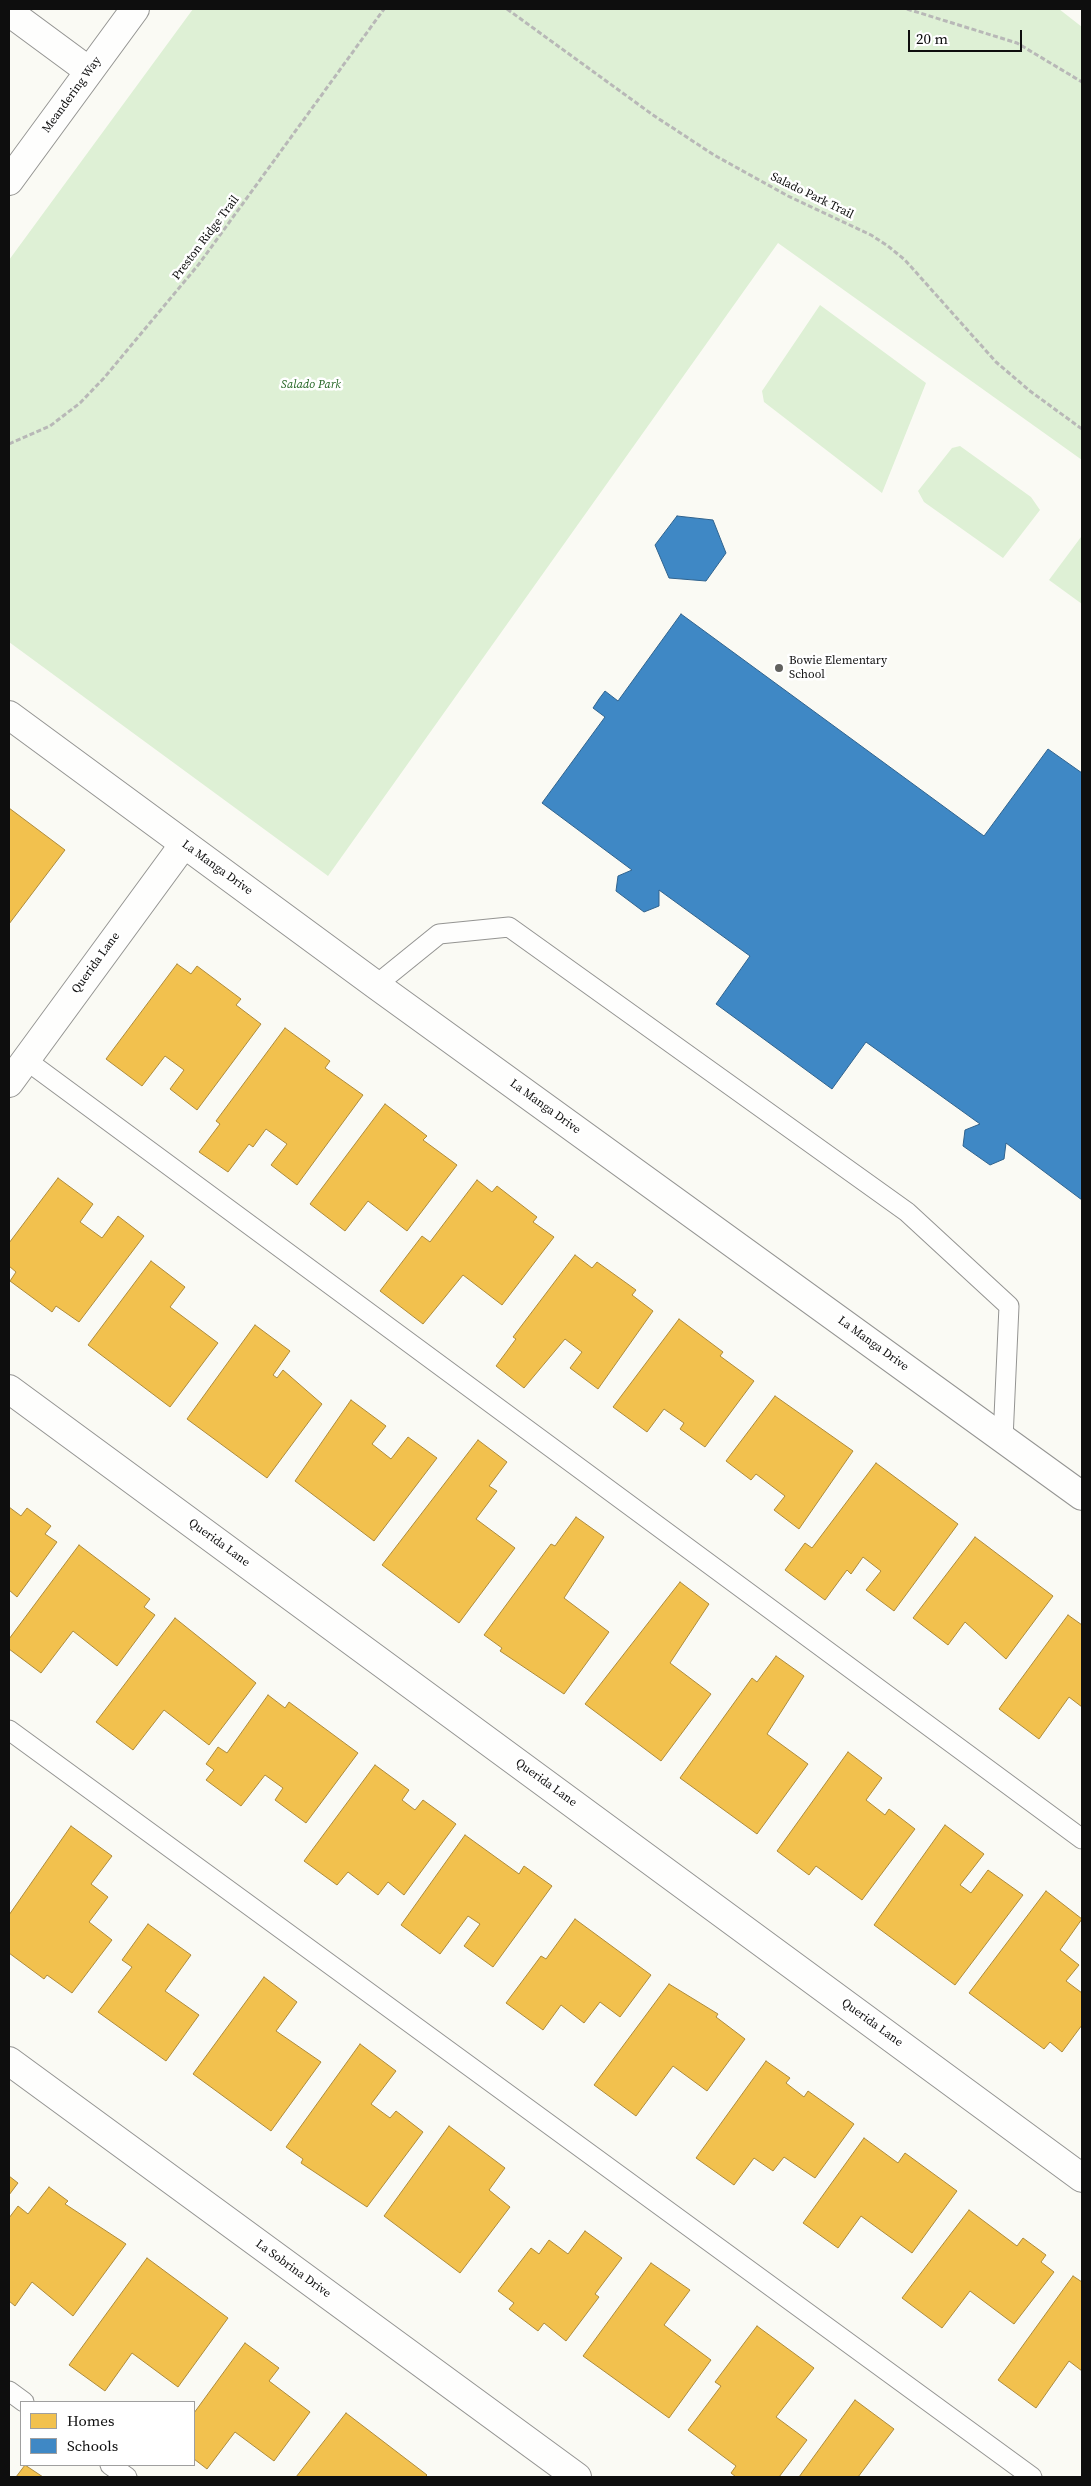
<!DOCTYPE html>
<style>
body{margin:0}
#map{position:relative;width:1091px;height:2486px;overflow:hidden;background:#fafaf4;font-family:"Source Serif 4",serif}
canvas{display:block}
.frame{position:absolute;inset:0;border:10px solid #0e0e0e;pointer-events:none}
.legend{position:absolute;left:20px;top:2401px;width:175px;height:65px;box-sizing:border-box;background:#fff;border:1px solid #9f9f9f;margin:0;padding:6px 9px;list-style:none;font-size:15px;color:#0e0e0e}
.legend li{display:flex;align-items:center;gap:10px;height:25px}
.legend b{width:25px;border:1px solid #9f9f9f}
.scale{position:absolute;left:908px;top:30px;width:114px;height:22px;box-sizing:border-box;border:2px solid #0e0e0e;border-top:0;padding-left:6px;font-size:15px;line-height:18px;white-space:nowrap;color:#0e0e0e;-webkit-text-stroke:4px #fff;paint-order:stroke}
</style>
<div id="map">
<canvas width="1091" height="2486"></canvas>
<div class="frame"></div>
<ul class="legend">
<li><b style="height:14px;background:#f2c14e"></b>Homes</li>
<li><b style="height:14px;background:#3f88c5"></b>Schools</li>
</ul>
<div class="scale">20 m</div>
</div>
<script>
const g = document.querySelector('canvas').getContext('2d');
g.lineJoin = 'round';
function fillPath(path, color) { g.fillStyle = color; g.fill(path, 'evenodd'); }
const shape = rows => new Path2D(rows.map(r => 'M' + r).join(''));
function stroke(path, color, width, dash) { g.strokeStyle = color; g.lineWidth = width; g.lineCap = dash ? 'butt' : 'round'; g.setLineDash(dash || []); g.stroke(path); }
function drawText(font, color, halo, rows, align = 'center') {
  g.font = font + ' "Source Serif 4",serif'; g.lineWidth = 5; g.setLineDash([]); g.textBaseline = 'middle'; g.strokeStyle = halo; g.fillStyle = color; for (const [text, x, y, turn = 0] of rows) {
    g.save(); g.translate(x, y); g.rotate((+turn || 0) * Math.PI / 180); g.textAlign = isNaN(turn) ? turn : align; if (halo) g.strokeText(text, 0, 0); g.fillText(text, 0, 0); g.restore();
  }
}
fillPath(shape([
 [193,9,1059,9,1082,27,1082,460,778,243,328,876,9,642,9,260],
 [820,305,926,383,882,493,764,402,762,391],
 [960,446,1031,497,1040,510,1003,558,924,502,918,491,952,448],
 [1081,537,1082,538,1082,604,1049,580]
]), '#def0d5');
const homes = shape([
 [9,808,65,850,9,924,9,808],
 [177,964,191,974,197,966,241,999,236,1005,261,1024,197,1110,170,1089,184,1070,165,1056,142,1086,106,1059,177,964],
 [285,1028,330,1061,325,1068,363,1095,297,1185,271,1165,287,1144,266,1129,253,1147,249,1144,228,1172,199,1152,220,1124,216,1121,285,1028],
 [385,1104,427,1136,423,1140,457,1165,407,1231,368,1201,345,1231,310,1204,385,1104],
 [58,1178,93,1204,80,1222,102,1238,118,1216,144,1236,79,1322,56,1306,52,1312,10,1281,16,1272,9,1266,9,1243,58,1178],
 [477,1180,492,1192,497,1186,537,1217,533,1222,554,1237,502,1305,463,1275,423,1324,380,1291,422,1236,430,1242,477,1180],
 [575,1255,592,1268,597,1262,636,1290,632,1295,653,1311,598,1389,570,1368,582,1352,565,1339,524,1388,496,1366,516,1339,513,1337,575,1255],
 [151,1261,185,1287,170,1307,218,1343,170,1407,88,1345,151,1261],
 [679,1319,723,1352,720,1356,754,1381,705,1447,680,1429,684,1423,664,1409,647,1432,613,1407,679,1319],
 [255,1325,290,1351,273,1375,277,1378,283,1370,322,1404,267,1478,187,1419,255,1325],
 [775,1396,853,1451,799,1529,774,1510,785,1496,756,1474,751,1480,726,1461,775,1396],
 [351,1400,386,1426,372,1444,391,1459,408,1437,437,1458,374,1541,295,1481,351,1400],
 [478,1440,507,1462,489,1486,497,1491,476,1519,515,1548,459,1623,382,1565,478,1440],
 [876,1463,958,1524,894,1611,866,1590,881,1571,863,1557,851,1574,847,1570,825,1600,785,1570,805,1543,812,1548,876,1463],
 [9,1507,21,1516,27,1508,51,1526,45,1534,57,1542,17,1597,9,1590,9,1507],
 [576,1517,604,1537,564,1598,609,1632,564,1694,500,1651,502,1648,484,1635,551,1544,555,1546,576,1517],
 [975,1537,1053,1596,1006,1659,965,1622,948,1645,913,1618,975,1537],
 [79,1545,150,1599,144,1607,155,1615,117,1666,73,1631,41,1673,9,1649,9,1639,79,1545],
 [680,1582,709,1604,670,1663,711,1694,661,1761,585,1704,680,1582],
 [1068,1615,1082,1625,1082,1707,1069,1697,1039,1739,999,1709,1068,1615],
 [175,1618,256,1683,209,1745,164,1710,133,1750,96,1722,175,1618],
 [776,1656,804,1676,767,1734,808,1764,757,1834,680,1778,752,1678,757,1682,776,1656],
 [268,1695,285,1708,289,1702,358,1753,306,1823,275,1800,283,1788,265,1775,241,1806,206,1780,214,1770,206,1764,218,1747,227,1753,268,1695],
 [848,1752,882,1778,866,1800,885,1815,889,1809,915,1829,862,1900,816,1866,809,1875,777,1851,848,1752],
 [375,1765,409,1790,402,1800,415,1810,423,1800,456,1824,404,1895,388,1882,378,1895,348,1872,337,1885,304,1861,375,1765],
 [945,1825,984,1854,960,1885,971,1893,988,1870,1023,1895,955,1985,874,1925,945,1825],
 [71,1826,112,1856,91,1884,108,1897,89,1922,112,1940,72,1993,47,1975,44,1979,9,1953,9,1915,71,1826],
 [465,1835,519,1874,524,1866,552,1886,493,1967,464,1946,480,1924,468,1916,440,1954,401,1925,465,1835],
 [1046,1891,1082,1919,1060,1950,1079,1965,1066,1981,1082,1993,1082,2025,1062,2052,1050,2042,1044,2049,969,1993,1046,1891],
 [575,1919,651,1975,620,2017,600,2002,584,2023,561,2005,543,2030,506,2003,541,1956,546,1959,575,1919],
 [148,1924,191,1955,165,1991,199,2015,166,2061,98,2012,132,1967,122,1960,148,1924],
 [264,1977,297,2002,276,2031,321,2062,271,2131,193,2074,264,1977],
 [669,1984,718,2014,716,2017,745,2039,707,2091,673,2066,636,2116,594,2085,669,1984],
 [360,2044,396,2071,371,2104,390,2118,396,2111,423,2132,367,2207,301,2163,303,2159,286,2147,360,2044],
 [766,2061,790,2078,786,2083,804,2097,808,2091,854,2124,815,2178,784,2157,773,2171,754,2158,734,2185,696,2158,766,2061],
 [449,2126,505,2168,489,2190,510,2207,460,2273,384,2216,449,2126],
 [864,2138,898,2163,905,2153,957,2191,912,2253,861,2216,838,2248,803,2223,864,2138],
 [9,2176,18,2183,9,2195,9,2176],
 [49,2187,68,2201,65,2204,126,2244,73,2316,32,2282,15,2306,9,2301,9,2218,18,2206,28,2214,49,2187],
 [969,2210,1017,2246,1023,2238,1046,2255,1041,2262,1054,2272,1014,2324,970,2291,942,2328,902,2298,969,2210],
 [585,2231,622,2258,595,2294,599,2297,566,2341,544,2323,538,2331,509,2309,514,2303,498,2291,531,2248,539,2254,549,2240,568,2254,585,2231],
 [147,2258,228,2318,178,2387,132,2353,105,2391,69,2365,147,2258],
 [651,2263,690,2290,664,2325,711,2360,669,2418,583,2356,651,2263],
 [1073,2276,1082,2282,1082,2371,1069,2361,1036,2408,998,2380,1073,2276],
 [757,2326,814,2368,776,2417,807,2440,779,2477,736,2477,731,2473,736,2466,688,2430,721,2386,715,2382,757,2326],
 [245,2343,279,2368,269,2381,310,2412,274,2461,235,2432,207,2469,194,2459,194,2413,245,2343],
 [855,2400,894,2429,858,2477,799,2477,855,2400],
 [346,2413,427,2475,425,2477,296,2477,346,2413],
 [25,2465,43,2477,16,2477,25,2465]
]);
fillPath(homes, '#f2c14e');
stroke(homes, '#ae8b3b', 1);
const schools = shape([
 [677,516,713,520,726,553,706,581,669,578,655,545,677,516],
 [681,614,984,836,1048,749,1082,773,1082,1200,1006,1143,1004,1159,990,1165,963,1146,965,1130,980,1124,866,1042,832,1089,716,1004,750,956,659,890,659,906,644,912,616,891,618,876,632,870,542,803,605,717,593,708,599,699,605,691,618,701,681,614]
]);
fillPath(schools, '#3f88c5');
stroke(schools, '#30638e', 1);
const service = shape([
 [376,985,439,934,509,927,907,1212,1009,1306,1003,1439],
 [26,1060,1082,1839],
 [9,1730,1032,2477],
 [9,2391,24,2402],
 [110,2465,127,2477]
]);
const minor = shape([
 [9,12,89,71],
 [9,1083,184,844],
 [9,1389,1082,2178],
 [9,2061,577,2477]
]);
const tertiary = shape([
 [9,181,135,9],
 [9,715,376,985,1082,1496]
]);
stroke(service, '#949492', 21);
stroke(minor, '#949492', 30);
stroke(tertiary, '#949492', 30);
stroke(shape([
 [507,9,653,115,714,155,788,196,871,235,888,246,905,260,996,362,1030,391,1082,429],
 [907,9,1017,43,1082,82],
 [9,444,50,426,80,403,104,378,199,264,384,9]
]), '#b8b8b7', 3, [5, 2.5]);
stroke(service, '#fefefd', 19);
stroke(minor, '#fefefd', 28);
stroke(tertiary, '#fefefd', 28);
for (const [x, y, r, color] of [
 [779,668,5,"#61615e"]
]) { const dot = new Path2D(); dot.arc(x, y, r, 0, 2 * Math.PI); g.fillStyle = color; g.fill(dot); stroke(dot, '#fff', 2); }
drawText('12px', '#0e0e0e', '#fff', [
 ["Meandering Way",72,95,-54],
 ["Salado Park Trail",812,196,26],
 ["Preston Ridge Trail",206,238,-53],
 ["La Manga Drive",217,868,36],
 ["Querida Lane",96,963,-54],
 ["La Manga Drive",545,1107,36],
 ["La Manga Drive",873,1344,36],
 ["Querida Lane",219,1543,36],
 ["Querida Lane",546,1783,36],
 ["Querida Lane",872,2023,36],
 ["La Sobrina Drive",293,2269,36]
]);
drawText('italic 12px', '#216321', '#fff', [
 ["Salado Park",311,385]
]);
drawText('12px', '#0e0e0e', '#fff', [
 ["Bowie Elementary",789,661],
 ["School",789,675]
], 'left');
</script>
